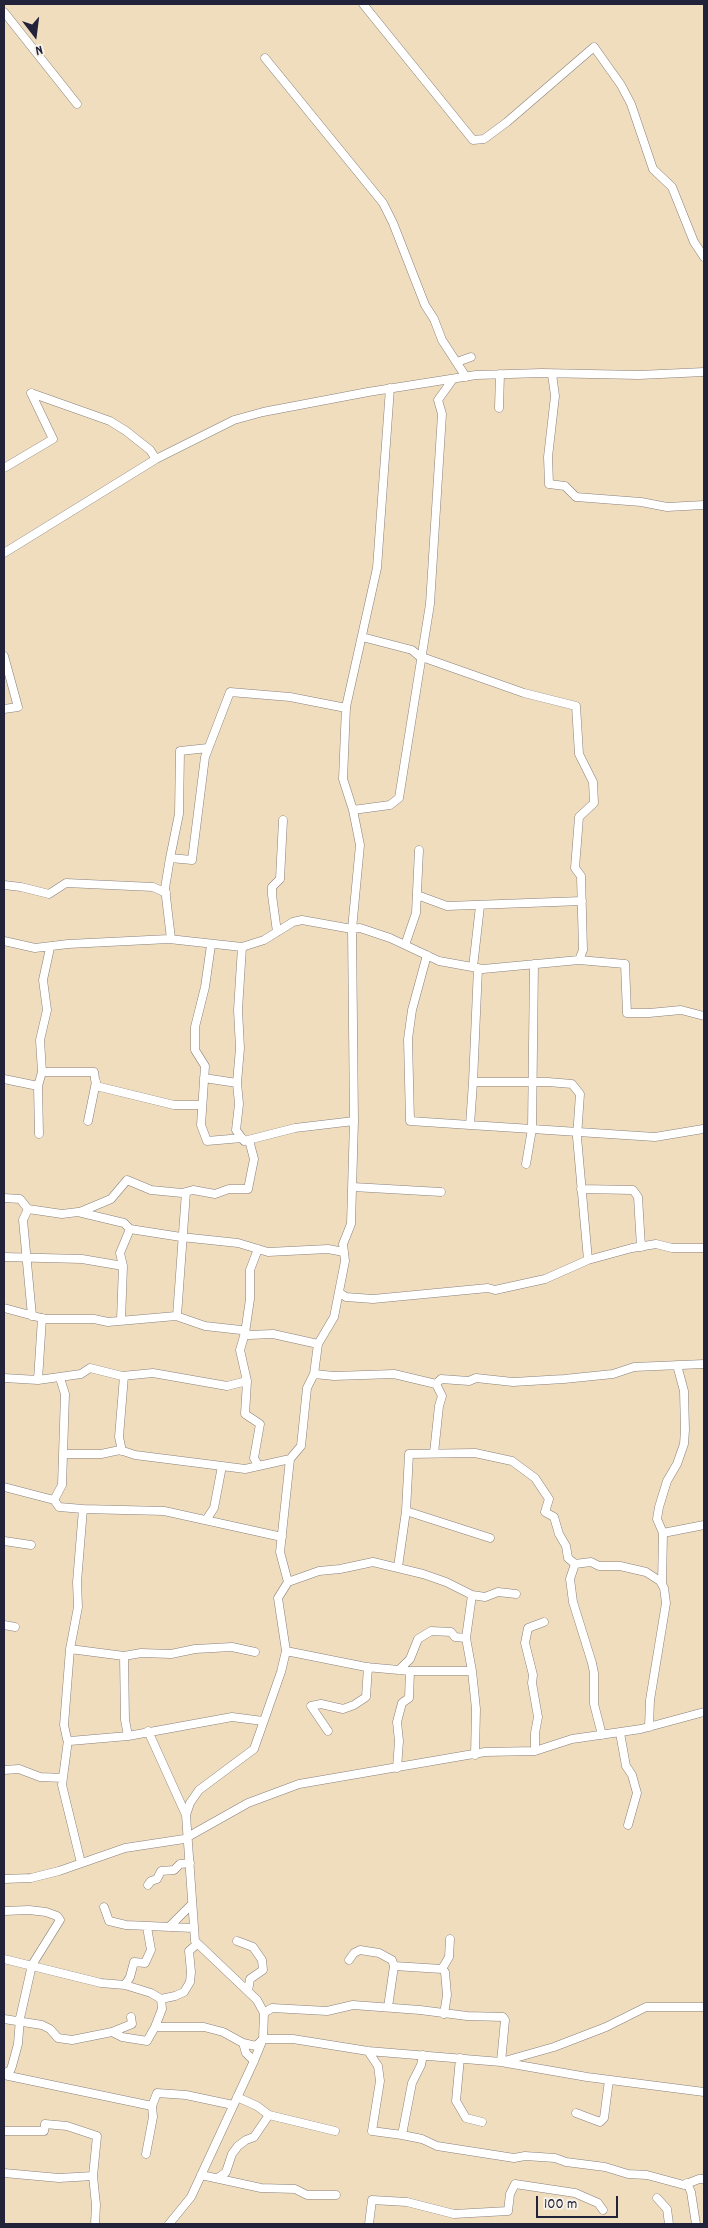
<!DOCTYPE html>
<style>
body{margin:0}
#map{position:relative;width:708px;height:2228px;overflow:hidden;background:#f0ddbe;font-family:Dekko,sans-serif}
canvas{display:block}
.frame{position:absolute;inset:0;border:5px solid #22223b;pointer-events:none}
.north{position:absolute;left:10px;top:10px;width:50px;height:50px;-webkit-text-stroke:4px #f7f3e8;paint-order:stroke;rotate:165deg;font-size:14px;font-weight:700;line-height:20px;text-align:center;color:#22223b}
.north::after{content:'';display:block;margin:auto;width:18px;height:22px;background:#22223b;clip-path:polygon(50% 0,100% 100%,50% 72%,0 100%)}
.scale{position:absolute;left:536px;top:2196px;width:82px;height:22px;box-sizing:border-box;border:2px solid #22223b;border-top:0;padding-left:6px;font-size:15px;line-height:18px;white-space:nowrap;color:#22223b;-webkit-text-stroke:4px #f7f3e8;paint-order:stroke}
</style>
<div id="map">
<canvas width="708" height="2228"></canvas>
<div class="frame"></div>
<div class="north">N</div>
<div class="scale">100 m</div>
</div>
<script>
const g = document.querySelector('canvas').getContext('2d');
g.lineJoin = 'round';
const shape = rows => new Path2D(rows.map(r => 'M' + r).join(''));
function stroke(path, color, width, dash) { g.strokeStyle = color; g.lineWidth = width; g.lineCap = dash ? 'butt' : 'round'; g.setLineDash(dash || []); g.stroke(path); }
const minor = shape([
 [363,4,473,140,484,139,507,122,594,47,621,85,631,104,653,169,672,187,694,242,704,257],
 [4,12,77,104],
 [265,58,383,203,393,223,425,305,434,319,442,340,466,377],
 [457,362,471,357],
 [552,374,555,396,548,457,549,484,565,486,576,497,641,502,667,507,704,505],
 [31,393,110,421,126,431,150,450,156,459],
 [499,408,500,374],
 [4,468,53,439,31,393],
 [4,553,156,459,234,420,263,412,368,392,476,375,542,373,639,375,704,372],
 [362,637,412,650,419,656,524,693,576,706,579,754,593,782,594,803,579,817,575,868,581,876,583,950,579,960],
 [4,656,18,707,4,709],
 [353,810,390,805,399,798,430,604,442,414,438,400,453,379],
 [170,858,179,814,180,751,208,748],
 [4,885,21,887,49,894,66,883,153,887,166,893],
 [417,895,447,906,582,901],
 [277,932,272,895,272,887,280,879,283,820],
 [171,939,165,888,170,858,192,860,205,757,230,692,290,697,346,708],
 [4,941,35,948,68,944,169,939,242,947,264,940,293,922,302,920,352,929,360,928,390,938,439,961,483,969,579,960,625,964,627,1013,649,1013,681,1010,704,1016],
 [211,945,205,987,195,1027,195,1050,205,1066,201,1125,207,1141,242,1138],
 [405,945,416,913,419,850],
 [242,947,238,1010,240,1048,237,1083,239,1104,236,1130,244,1141,295,1128,354,1121],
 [427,955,412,1010,408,1039,410,1121,470,1125,473,1082,548,1082,572,1084,580,1094,577,1137,588,1260],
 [534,964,532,1129,655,1137,703,1129],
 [473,967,480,906],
 [42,1072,94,1072,96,1086,174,1105,202,1105],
 [204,1078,237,1083],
 [4,1079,38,1086,42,1072,40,1040,47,1010,43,980,50,948],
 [473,1082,478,968],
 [38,1086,39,1134],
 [88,1121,96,1082],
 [470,1125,532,1129,526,1164],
 [353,1187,441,1192],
 [581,1189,633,1190,638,1197,641,1247],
 [4,1198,20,1199,28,1209,62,1214,78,1212,124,1223,130,1229,181,1237,238,1243,268,1252,328,1249,344,1252],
 [28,1209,23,1220,32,1316],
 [80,1212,111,1199,127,1180,151,1190,182,1193,193,1190,215,1194,229,1189,248,1189,254,1159,249,1140],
 [4,1257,82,1259,123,1266],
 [340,1293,346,1297,373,1299,488,1288,495,1290,545,1279,588,1260,632,1248,656,1244,672,1248,704,1248],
 [4,1308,45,1319,94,1319,108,1322,176,1316,205,1326,241,1330,249,1335,273,1334,318,1344],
 [177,1316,186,1192],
 [121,1320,123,1266,120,1253,130,1229],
 [314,1374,334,1376,394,1374,436,1384,441,1379,469,1381,476,1378,513,1382,564,1379,613,1374,634,1367,704,1364],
 [4,1378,38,1380,81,1374,90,1368,122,1376,153,1373,227,1386,247,1381],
 [38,1380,42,1318],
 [122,1451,119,1437,124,1376],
 [434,1453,439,1406,442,1396,436,1384],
 [63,1454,101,1454,120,1450,135,1455,222,1466],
 [258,1465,254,1458,260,1424,245,1414,247,1381,240,1350,245,1333,250,1299,250,1270,258,1249],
 [4,1487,54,1500,59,1507,83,1509],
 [54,1500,62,1485,65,1394,60,1378],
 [406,1511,490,1538],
 [206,1520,214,1508,222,1466,245,1469,290,1459],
 [663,1533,657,1519,659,1507,667,1481,677,1464,684,1444,685,1430,684,1391,677,1365],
 [4,1541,31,1545],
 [398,1567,406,1511,409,1454,475,1453,512,1461,535,1478,549,1499,545,1512,554,1517,559,1534,566,1546,568,1558,575,1564],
 [288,1582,280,1552,290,1459,301,1446,307,1388,314,1374,318,1344,334,1317,345,1261,343,1244,351,1224,354,1121,352,929,360,845,353,810,343,779,346,707,377,568,390,388],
 [662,1584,663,1533,704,1525],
 [472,1595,466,1638,472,1671],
 [4,1625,15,1627],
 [70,1649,124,1656,141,1653,171,1654,195,1649,232,1647,255,1652],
 [286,1651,366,1667,410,1671],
 [124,1656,125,1720,128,1736],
 [399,1670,410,1659,418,1639,431,1631,451,1632,455,1637,466,1638],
 [263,1721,232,1717,128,1736,70,1741,67,1739,64,1725,70,1649,78,1607,77,1582,83,1509,164,1511,282,1537],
 [148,1731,186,1815,195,1941,257,2000,264,2013,263,2039,254,2061,191,2197,169,2224],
 [328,1731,311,1706,321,1704,343,1709,354,1705,366,1697,368,1667],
 [620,1733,626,1766,632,1775,637,1793,628,1825],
 [602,1735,594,1704,594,1673,592,1663,573,1602,570,1579,575,1564,591,1562,599,1566,620,1566,646,1572,660,1581,664,1588,666,1603,650,1700,649,1727],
 [68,1740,62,1785,81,1863],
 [535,1751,535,1733,538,1717,532,1683,533,1675,525,1643,528,1628,544,1622],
 [397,1768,399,1741,397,1722,402,1703,409,1698,410,1671,472,1671,476,1709,475,1755],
 [4,1770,19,1769,40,1777,63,1778],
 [186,1815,190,1803,199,1790,254,1749,281,1672,286,1651,278,1598,288,1582,319,1571,340,1569,373,1562,423,1574,446,1582,472,1595,485,1597,498,1592,516,1594],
 [4,1879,31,1878,59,1871,125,1848,184,1839,248,1803,299,1784,485,1752,535,1751,572,1739,641,1729,704,1712],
 [148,1885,151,1881,157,1879,161,1871,174,1870,180,1864,190,1863],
 [104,1907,109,1921,126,1925,193,1928],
 [4,1911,29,1910,46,1912,57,1916,60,1920,32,1965,20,2018,18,2044,12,2066,10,2071,4,2073],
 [169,1927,192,1904],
 [237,1941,253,1947,262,1960,263,1970,250,1979,248,1991],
 [4,1959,101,1983,125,1985,151,1993,161,1999,162,2009,155,2027,204,2027,223,2032,243,2043,256,2046,263,2039,293,2039,368,2051,501,2062,587,2077,704,2092],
 [349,1960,354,1953,360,1950,379,1953,392,1960,394,1966,388,2007],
 [394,1966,442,1969,445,1972,447,1995,444,2014],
 [442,1969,449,1957,450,1939],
 [125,1985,130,1977,134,1962,145,1963,151,1950,147,1927],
 [161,1999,175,1996,184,1992,190,1982,191,1972,189,1951,197,1944],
 [264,2013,272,2008,327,2011,353,2005,420,2010,467,2016,503,2017,505,2020,501,2062,554,2047,606,2027,646,2007,704,2007],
 [4,2019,42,2025,50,2029,58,2038,72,2040,112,2032,122,2037,147,2041,155,2027],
 [112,2032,132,2024,131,2017],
 [243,2043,246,2053,254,2061],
 [368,2051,378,2066,380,2081,372,2131,402,2135,412,2083,421,2065,423,2055],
 [460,2058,456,2101,466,2118,482,2122],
 [4,2075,152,2106,157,2093,186,2095,233,2105],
 [237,2097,257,2106,269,2115],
 [576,2113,600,2122,604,2118,609,2080],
 [4,2131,44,2131,45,2124,67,2126,97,2136,93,2176,96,2205,95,2224],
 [402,2135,422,2139,437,2146,514,2158,525,2156,555,2158,566,2162,605,2167,628,2174,647,2175,684,2185,699,2179,704,2179],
 [146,2154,153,2117,152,2106],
 [4,2173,59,2178,93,2176],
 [201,2175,261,2188,295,2189,307,2195,336,2195],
 [218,2178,226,2172,232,2154,238,2146,246,2140,254,2137,269,2115,335,2131],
 [687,2183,691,2192,696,2224],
 [657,2198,667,2209,669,2224],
 [369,2224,372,2200,407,2202,454,2214,508,2211,510,2194,515,2184,575,2193,598,2203,603,2210]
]);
stroke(minor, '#89807c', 9);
stroke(minor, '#fff', 8);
</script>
